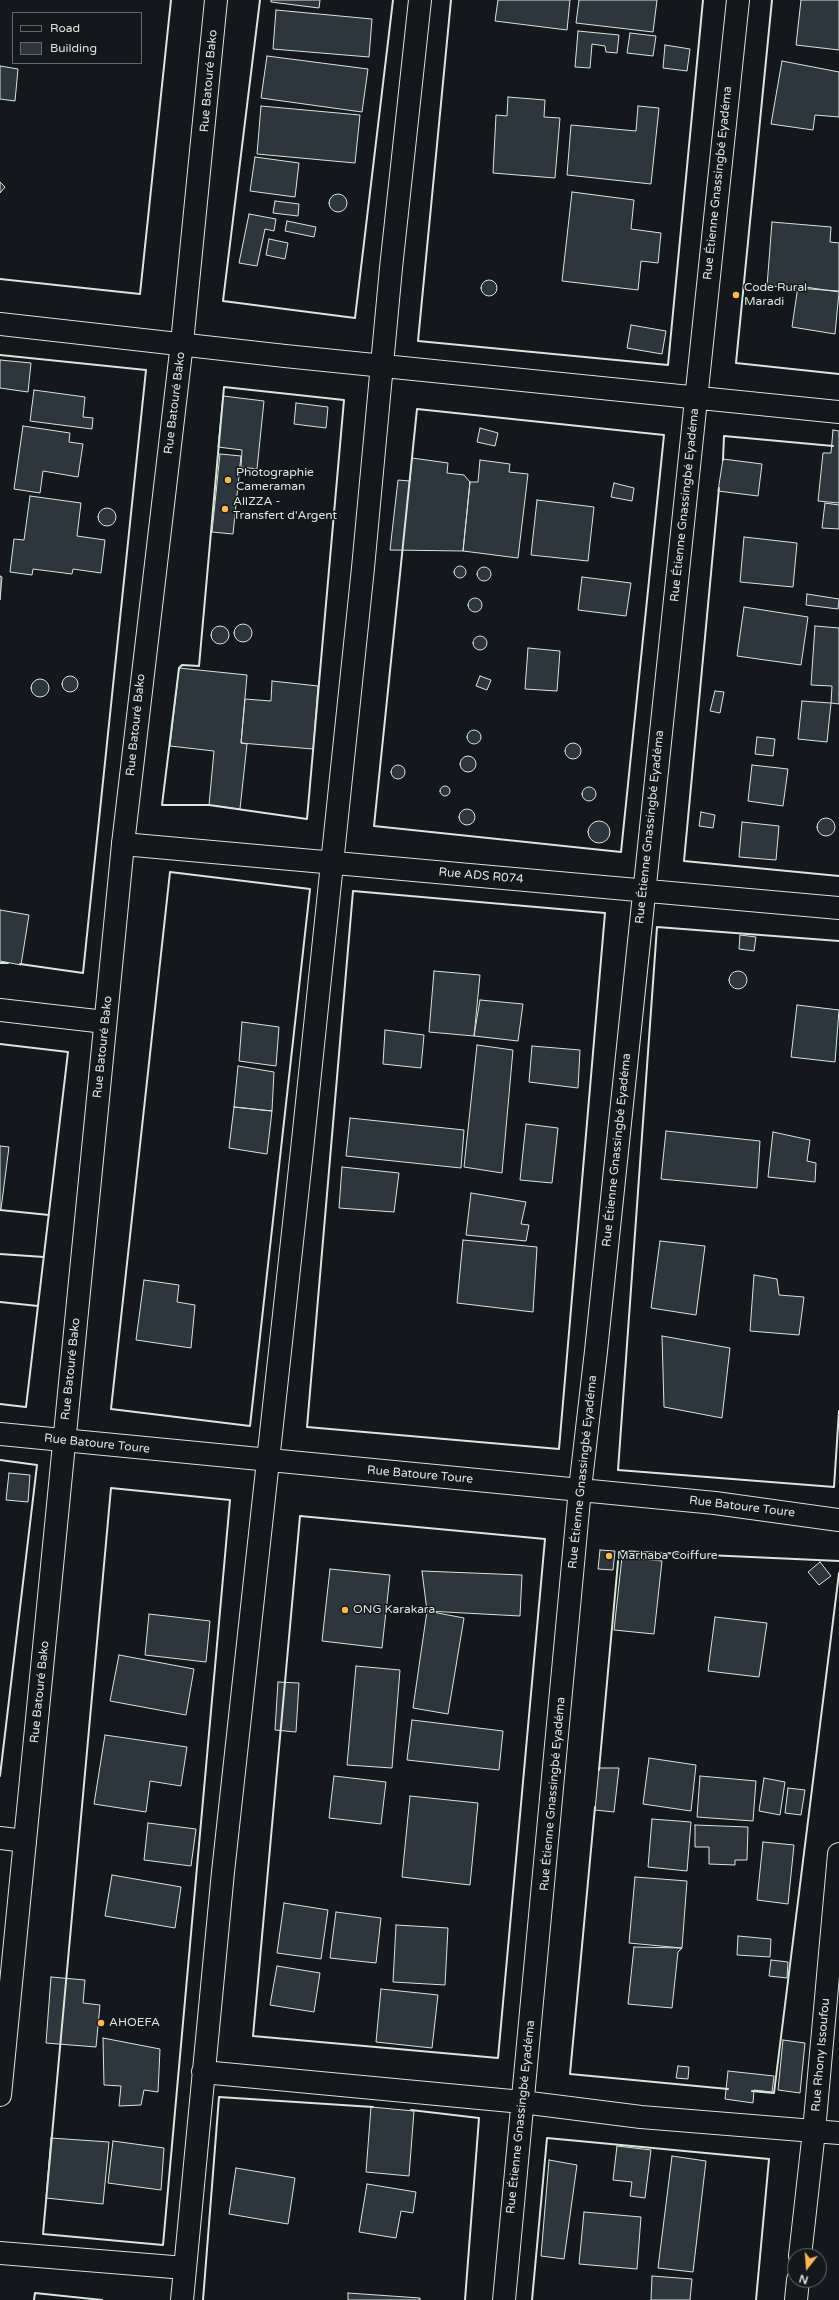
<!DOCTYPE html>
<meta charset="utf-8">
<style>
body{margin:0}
#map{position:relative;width:839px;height:2300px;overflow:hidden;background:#14181c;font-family:"Varela Round",sans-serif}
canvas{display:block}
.legend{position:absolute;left:12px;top:12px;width:130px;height:52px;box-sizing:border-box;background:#14181c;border:1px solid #626a69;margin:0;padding:5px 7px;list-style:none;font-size:12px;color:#d8e6dc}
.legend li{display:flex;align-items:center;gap:8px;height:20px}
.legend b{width:20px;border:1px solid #626a69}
.north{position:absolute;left:787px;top:2248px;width:40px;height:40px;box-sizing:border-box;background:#14181c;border:1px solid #626a69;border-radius:50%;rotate:197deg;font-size:11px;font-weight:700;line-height:16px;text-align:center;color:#d8e6dc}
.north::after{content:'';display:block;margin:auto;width:14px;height:18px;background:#ffb74d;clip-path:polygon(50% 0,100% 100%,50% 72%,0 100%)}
</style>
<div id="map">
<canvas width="839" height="2300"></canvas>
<ul class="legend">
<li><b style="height:5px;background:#14181c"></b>Road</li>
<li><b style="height:11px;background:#2c363c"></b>Building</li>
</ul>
<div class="north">N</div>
</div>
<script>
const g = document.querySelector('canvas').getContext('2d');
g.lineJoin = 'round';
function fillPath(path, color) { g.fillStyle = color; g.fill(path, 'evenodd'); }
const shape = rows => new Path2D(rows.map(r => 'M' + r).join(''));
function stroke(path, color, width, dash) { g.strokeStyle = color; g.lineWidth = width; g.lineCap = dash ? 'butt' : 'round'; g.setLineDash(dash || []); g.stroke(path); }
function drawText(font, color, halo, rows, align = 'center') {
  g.font = font + ' "Varela Round",sans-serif'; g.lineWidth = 3; g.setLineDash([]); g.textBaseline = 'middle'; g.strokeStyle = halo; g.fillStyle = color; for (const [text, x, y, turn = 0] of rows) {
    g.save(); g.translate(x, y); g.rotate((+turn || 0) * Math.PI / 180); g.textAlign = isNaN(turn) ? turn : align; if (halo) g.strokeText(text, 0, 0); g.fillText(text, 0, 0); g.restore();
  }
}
const building = shape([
 [271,0,320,0,319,8,271,2,271,0],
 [498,0,570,0,567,30,495,21,498,0],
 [579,0,657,0,653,32,576,23,579,0],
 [801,0,839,0,839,50,796,45,801,0],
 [276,10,372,19,369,57,273,49,276,10],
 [578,31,619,35,617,53,606,52,605,46,592,44,590,68,575,67,578,31],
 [630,33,656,36,653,56,627,53,630,33],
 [665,45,690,49,687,71,663,68,665,45],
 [267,56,368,69,362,112,261,98,267,56],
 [782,61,839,72,839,117,815,115,813,130,771,124,782,61],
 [0,66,18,69,15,101,0,99,0,66],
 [508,97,545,100,544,117,560,118,555,178,493,173,496,115,507,116,508,97],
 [261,106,360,115,355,163,257,154,261,106],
 [638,106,659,108,651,184,567,175,571,125,636,131,638,106],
 [255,157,299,163,295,197,250,191,255,157],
 [0,182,5,187,0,193,0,182],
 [572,192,634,200,631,229,661,233,658,263,641,261,638,290,562,281,572,192],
 '329 203a9 9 0 1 1 18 0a9 9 0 1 1-18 0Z',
 [275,201,299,204,298,216,273,213,275,201],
 [249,214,276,219,274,231,265,229,257,266,239,263,249,214],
 [287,221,316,227,314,237,285,231,287,221],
 [772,222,831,227,830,242,839,243,839,291,767,286,772,222],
 [269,239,288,243,285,259,266,255,269,239],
 '481 288a8 8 0 1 1 16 0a8 8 0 1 1-16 0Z',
 [798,286,839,292,835,334,792,327,798,286],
 [631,325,666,331,662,354,627,348,631,325],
 [0,360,31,363,28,392,0,388,0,360],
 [34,390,85,397,83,417,93,418,92,429,30,421,34,390],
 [223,396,264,401,257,469,241,467,242,450,218,447,223,396],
 [296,403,328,407,326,428,294,424,296,403],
 [23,426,70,433,69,442,83,444,78,477,43,471,40,493,14,489,23,426],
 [480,428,498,433,495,446,477,442,480,428],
 [833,430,839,431,839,503,818,501,823,453,831,453,833,430],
 [220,454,241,456,233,534,212,532,220,454],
 [412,458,448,463,447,473,464,475,470,482,463,551,390,550,398,480,410,481,412,458],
 [723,459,762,464,758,496,718,491,723,459],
 [480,460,510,464,509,472,528,474,518,558,463,551,470,482,478,482,480,460],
 [614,483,634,488,632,501,611,497,614,483],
 [30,496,81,503,77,536,105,540,101,573,73,569,72,574,33,569,32,575,10,572,14,539,24,540,30,496],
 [537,500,594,507,588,561,531,555,537,500],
 [825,503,839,505,839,529,822,528,825,503],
 '98 517a9 9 0 1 1 18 0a9 9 0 1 1-18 0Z',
 [744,537,797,543,793,587,740,582,744,537],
 '454 572a6 6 0 1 1 12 0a6 6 0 1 1-12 0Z',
 '477 574a7 7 0 1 1 14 0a7 7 0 1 1-14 0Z',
 [0,576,2,577,0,600,0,576],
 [582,577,631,583,626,616,578,610,582,577],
 [807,594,839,599,838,609,806,605,807,594],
 '468 605a7 7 0 1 1 14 0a7 7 0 1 1-14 0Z',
 [744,607,808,617,801,665,737,656,744,607],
 '234 633a9 9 0 1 1 18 0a9 9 0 1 1-18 0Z',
 '211 635a9 9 0 1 1 18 0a9 9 0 1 1-18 0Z',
 [815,626,839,628,839,704,831,703,832,686,811,685,815,626],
 '473 643a7 7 0 1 1 14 0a7 7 0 1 1-14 0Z',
 [528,648,560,651,557,691,525,689,528,648],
 [179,668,247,675,241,743,247,744,240,809,209,805,214,751,170,746,179,668],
 [480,676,491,680,487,690,476,686,480,676],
 '62 684a8 8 0 1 1 16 0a8 8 0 1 1-16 0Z',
 '31 688a9 9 0 1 1 18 0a9 9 0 1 1-18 0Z',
 [272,681,318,686,313,749,241,743,245,699,271,701,272,681],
 [715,691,724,692,720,713,710,711,715,691],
 [802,701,831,703,827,742,798,739,802,701],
 '467 737a7 7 0 1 1 14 0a7 7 0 1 1-14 0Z',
 [757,737,775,739,773,756,755,754,757,737],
 '565 751a8 8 0 1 1 16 0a8 8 0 1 1-16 0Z',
 '460 764a8 8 0 1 1 16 0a8 8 0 1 1-16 0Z',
 '391 772a7 7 0 1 1 14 0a7 7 0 1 1-14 0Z',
 [752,765,788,769,783,806,748,801,752,765],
 '440 791a5 5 0 1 1 10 0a5 5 0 1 1-10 0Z',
 '582 794a7 7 0 1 1 14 0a7 7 0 1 1-14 0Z',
 '459 817a8 8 0 1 1 16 0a8 8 0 1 1-16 0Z',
 [701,812,715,815,713,828,699,826,701,812],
 '817 827a9 9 0 1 1 18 0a9 9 0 1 1-18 0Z',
 '588 832a11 11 0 1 1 22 0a11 11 0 1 1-22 0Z',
 [742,822,779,826,776,860,739,857,742,822],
 [0,910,29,915,21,965,0,961,0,910],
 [740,935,756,937,754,951,739,949,740,935],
 [434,971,480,975,474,1036,429,1032,434,971],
 '729 980a9 9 0 1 1 18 0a9 9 0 1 1-18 0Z',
 [480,1000,523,1004,518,1041,474,1036,480,1000],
 [797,1005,839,1010,835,1062,791,1057,797,1005],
 [242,1022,279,1027,276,1066,239,1061,242,1022],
 [385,1030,424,1035,421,1068,383,1064,385,1030],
 [477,1045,513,1050,502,1173,464,1167,477,1045],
 [532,1046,580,1050,578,1088,529,1082,532,1046],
 [238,1066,274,1072,272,1111,234,1107,238,1066],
 [234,1107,272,1111,267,1154,229,1148,234,1107],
 [350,1118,464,1130,461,1168,346,1156,350,1118],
 [526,1124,558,1128,552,1183,520,1180,526,1124],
 [666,1131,760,1141,757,1188,661,1179,666,1131],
 [773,1132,810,1140,807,1161,816,1163,815,1182,768,1177,773,1132],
 [0,1146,9,1147,1,1209,0,1209,0,1146],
 [342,1167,399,1173,394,1212,339,1208,342,1167],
 [471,1193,526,1202,521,1224,529,1225,526,1241,466,1235,471,1193],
 [463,1240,537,1247,533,1312,457,1303,463,1240],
 [660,1241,705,1246,696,1315,651,1308,660,1241],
 [754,1275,777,1279,779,1295,804,1297,799,1335,750,1331,754,1275],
 [144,1280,179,1285,177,1302,195,1305,191,1348,136,1340,144,1280],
 [662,1336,730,1348,722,1418,664,1407,662,1336],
 [9,1473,30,1475,28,1502,6,1500,9,1473],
 [600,1550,615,1551,613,1570,598,1569,600,1550],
 [622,1557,662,1561,654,1634,614,1630,622,1557],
 [820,1562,831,1576,819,1585,808,1572,820,1562],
 [330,1569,390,1575,382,1648,322,1641,330,1569],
 [422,1571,522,1575,520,1616,427,1611,422,1571],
 [427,1611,464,1618,448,1714,413,1708,427,1611],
 [149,1614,210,1621,206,1662,145,1655,149,1614],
 [715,1617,767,1623,759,1677,708,1671,715,1617],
 [119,1655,194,1669,186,1715,110,1701,119,1655],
 [356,1666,400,1670,392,1768,347,1765,356,1666],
 [278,1682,299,1683,296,1732,275,1730,278,1682],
 [412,1720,503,1731,499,1770,407,1760,412,1720],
 [105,1735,187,1747,181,1786,150,1781,146,1812,94,1804,105,1735],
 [649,1758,696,1765,691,1811,643,1804,649,1758],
 [599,1768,619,1768,614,1812,595,1810,599,1768],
 [334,1776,386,1782,381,1824,329,1818,334,1776],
 [700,1776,756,1781,753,1821,697,1817,700,1776],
 [764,1778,785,1782,780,1815,759,1811,764,1778],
 [788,1788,805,1790,801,1815,785,1813,788,1788],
 [410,1796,478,1803,470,1885,402,1877,410,1796],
 [652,1819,691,1822,687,1871,648,1867,652,1819],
 [148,1823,196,1829,191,1866,144,1860,148,1823],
 [695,1825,748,1827,747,1860,735,1860,735,1865,709,1864,709,1847,695,1847,695,1825],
 [763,1842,794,1845,788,1904,757,1900,763,1842],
 [112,1875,181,1887,175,1928,105,1916,112,1875],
 [635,1877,687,1881,682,1948,629,1943,635,1877],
 [284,1903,328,1910,321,1959,277,1953,284,1903],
 [336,1912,381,1918,376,1963,330,1958,336,1912],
 [396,1925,448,1928,445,1985,393,1982,396,1925],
 [738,1936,771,1939,770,1957,737,1955,738,1936],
 [634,1947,682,1948,678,1952,672,2008,628,2004,634,1947],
 [771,1960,788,1962,787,1978,769,1976,771,1960],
 [277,1966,320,1973,314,2012,270,2005,277,1966],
 [51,1977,85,1980,83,2003,100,2005,96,2047,46,2043,51,1977],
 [381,1989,438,1995,432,2048,376,2042,381,1989],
 [103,2038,160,2049,158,2092,144,2090,141,2105,119,2106,121,2086,104,2085,103,2038],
 [783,2040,805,2043,800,2093,778,2090,783,2040],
 [678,2066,689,2067,688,2079,676,2078,678,2066],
 [728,2071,774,2076,772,2092,754,2090,753,2103,725,2099,728,2071],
 [371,2107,414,2111,409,2176,366,2172,371,2107],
 [51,2138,109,2142,103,2204,46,2198,51,2138],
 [113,2141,164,2148,161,2190,108,2183,113,2141],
 [617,2146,651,2150,645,2198,630,2196,632,2182,613,2180,617,2146],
 [672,2156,706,2161,693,2272,658,2268,672,2156],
 [549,2160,577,2165,564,2259,541,2256,549,2160],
 [236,2168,295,2178,288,2224,229,2214,236,2168],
 [367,2184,416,2192,413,2213,401,2211,396,2238,359,2232,367,2184],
 [584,2212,641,2217,637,2269,579,2264,584,2212],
 [652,2276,692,2279,690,2300,651,2300,652,2276],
 [348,2293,420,2298,420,2300,348,2300,348,2293]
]);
fillPath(building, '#2c363c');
stroke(building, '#d8e6dc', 1);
const minor = shape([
 [0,324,285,356,839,412],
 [123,844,839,908],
 [0,1010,105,1022],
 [0,1434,715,1503,839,1520],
 [0,1838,25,1841],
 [203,2072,522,2102,641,2117,839,2133],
 [0,2253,185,2268],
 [800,2256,814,2131,839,1854],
 [182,2300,223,1872,302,1150,363,568,391,268,420,0],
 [504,2300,580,1489,596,1351,738,0],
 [796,2300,798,2280]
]);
const major = shape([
 [0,2095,123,844,182,343,216,0]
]);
stroke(minor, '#d8e6dc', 24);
stroke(major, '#d8e6dc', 24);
stroke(minor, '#14181c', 22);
stroke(major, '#14181c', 22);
stroke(shape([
 [260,0,223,301,355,318,393,0],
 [451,0,418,341,668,365,703,0],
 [772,0,736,363,839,374],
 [0,279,140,294,171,0],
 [0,355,146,370,83,973,20,964],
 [224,387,344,400,307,819,209,805,162,805,179,668,182,665,199,666,224,387],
 [417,409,664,435,621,852,374,826,417,409],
 [723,460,724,436,833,446],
 [719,488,684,861,839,876],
 [170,872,310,889,250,1426,111,1409,170,872],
 [353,891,605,913,559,1449,307,1427,353,891],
 [839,941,657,927,618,1470,834,1487,839,1411],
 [0,963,8,963],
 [0,1044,68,1052,26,1407,0,1404],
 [0,1210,49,1215],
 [0,1254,44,1257],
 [0,1302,38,1306],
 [0,1460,37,1465,0,1776],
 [111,1488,230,1500,163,2245,43,2234,111,1488],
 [300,1516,545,1539,498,2058,253,2036,300,1516],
 [599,1770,619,1551,839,1561],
 [595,1807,570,2074,728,2089],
 [752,2091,774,2093,839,1573],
 [411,2110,479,2118,465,2300],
 [34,2300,35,2293,102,2300],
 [203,2300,219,2097,373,2107],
 [532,2300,547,2138,769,2159,756,2300]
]), '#d8e6dc', 2);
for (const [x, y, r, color] of [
 [736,295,4,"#ffb74d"],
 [228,480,4,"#ffb74d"],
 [225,509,4,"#ffb74d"],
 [609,1556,4,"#ffb74d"],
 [345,1610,4,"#ffb74d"],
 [101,2023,4,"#ffb74d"]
]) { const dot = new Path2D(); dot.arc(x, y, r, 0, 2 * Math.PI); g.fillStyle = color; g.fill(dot); stroke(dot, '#14181c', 1.5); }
drawText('12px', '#d8e6dc', '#14181c', [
 ["Rue Batouré Bako",209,81,-85],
 ["Rue Étienne Gnassingbé Eyadéma",718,183,-84],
 ["Rue Batouré Bako",175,403,-83],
 ["Rue Étienne Gnassingbé Eyadéma",685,505,-84],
 ["Rue Batouré Bako",136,725,-84],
 ["Rue Étienne Gnassingbé Eyadéma",650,827,-84],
 ["Rue ADS R074",481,876,5],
 ["Rue Batouré Bako",103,1047,-84],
 ["Rue Étienne Gnassingbé Eyadéma",617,1150,-84],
 ["Rue Batouré Bako",71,1369,-84],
 ["Rue Batoure Toure",97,1444,6],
 ["Rue Étienne Gnassingbé Eyadéma",583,1472,-84],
 ["Rue Batoure Toure",420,1475,5],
 ["Rue Batoure Toure",742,1507,7],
 ["Rue Batouré Bako",40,1692,-84],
 ["Rue Étienne Gnassingbé Eyadéma",553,1794,-85],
 ["Rue Rhony Issoufou",821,2055,-85],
 ["Rue Étienne Gnassingbé Eyadéma",521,2117,-84]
]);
drawText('12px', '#d8e6dc', '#14181c', [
 ["Code Rural",744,288],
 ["Maradi",744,302],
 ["Photographie",236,473],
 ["Cameraman",236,487],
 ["AlIZZA -",233,502],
 ["Transfert d'Argent",233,516],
 ["Marhaba Coiffure",617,1556],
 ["ONG Karakara",353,1610],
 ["AHOEFA",109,2023]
], 'left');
</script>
